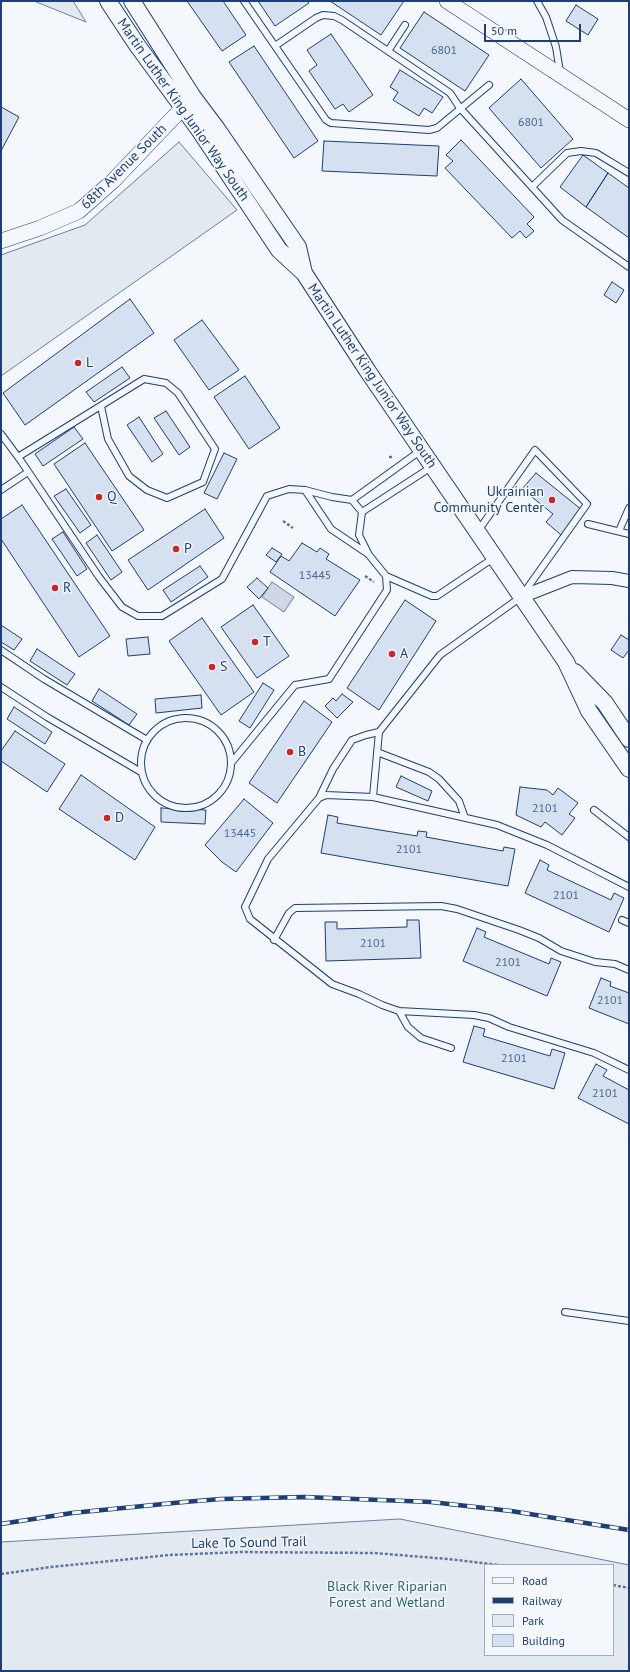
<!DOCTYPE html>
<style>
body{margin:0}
#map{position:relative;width:630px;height:1672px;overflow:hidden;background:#f4f7fb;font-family:"PT Sans",sans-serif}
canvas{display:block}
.frame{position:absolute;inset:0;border:2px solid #1d3f73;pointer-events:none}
.legend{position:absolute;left:484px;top:1564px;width:130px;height:92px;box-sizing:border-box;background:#f4f7fb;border:1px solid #9eadc5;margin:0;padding:5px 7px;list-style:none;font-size:12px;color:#1d3f73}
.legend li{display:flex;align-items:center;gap:8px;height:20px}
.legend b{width:20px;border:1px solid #9eadc5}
.scale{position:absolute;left:484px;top:24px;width:97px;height:18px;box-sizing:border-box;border:2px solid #1d3f73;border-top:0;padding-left:5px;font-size:12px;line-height:14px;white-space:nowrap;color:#1d3f73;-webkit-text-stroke:3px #f4f7fb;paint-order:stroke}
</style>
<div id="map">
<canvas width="630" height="1672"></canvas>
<div class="frame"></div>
<ul class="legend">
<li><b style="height:5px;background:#f4f7fb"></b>Road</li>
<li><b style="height:5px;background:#1d3f73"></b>Railway</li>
<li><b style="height:11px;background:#e3e9f0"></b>Park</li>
<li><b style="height:11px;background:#d5e0f0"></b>Building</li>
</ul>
<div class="scale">50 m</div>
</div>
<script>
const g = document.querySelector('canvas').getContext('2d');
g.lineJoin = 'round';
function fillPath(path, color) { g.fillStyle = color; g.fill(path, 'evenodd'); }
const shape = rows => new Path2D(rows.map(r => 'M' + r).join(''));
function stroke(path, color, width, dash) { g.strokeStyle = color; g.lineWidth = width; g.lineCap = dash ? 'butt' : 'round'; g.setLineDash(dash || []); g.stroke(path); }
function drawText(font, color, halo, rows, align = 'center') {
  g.font = font + ' "PT Sans",sans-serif'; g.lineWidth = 3; g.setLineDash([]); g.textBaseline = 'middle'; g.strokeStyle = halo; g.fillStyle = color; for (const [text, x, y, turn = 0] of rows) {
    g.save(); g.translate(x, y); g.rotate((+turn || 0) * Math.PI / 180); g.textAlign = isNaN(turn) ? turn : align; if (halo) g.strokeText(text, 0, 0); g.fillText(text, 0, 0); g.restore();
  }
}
const green = shape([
 [34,1,73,1,86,22,34,1],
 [179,142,237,210,1,376,1,255,85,225,179,142],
 [400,1519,629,1565,629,1671,1,1671,1,1542,400,1519],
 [485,1565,613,1565,613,1655,485,1655,485,1565]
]);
fillPath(green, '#e3e9f0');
stroke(green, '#687fa3', 1);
const water = shape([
 [272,582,294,597,284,612,262,597,272,582]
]);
fillPath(water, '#cfd7e4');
stroke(water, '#687fa3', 1);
const building = shape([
 [187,1,223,1,246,35,222,51,187,1],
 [258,1,307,1,309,3,275,26,258,1],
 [330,1,404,1,381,35,330,1],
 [576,5,598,19,588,35,566,21,576,5],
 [424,12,489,55,465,91,400,48,424,12],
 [331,34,373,95,349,112,343,104,335,109,309,71,317,65,307,50,331,34],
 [254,46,318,141,294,158,229,62,254,46],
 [400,70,443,97,432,113,424,108,419,116,393,100,398,92,390,87,400,70],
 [521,79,573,139,541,168,489,108,521,79],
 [1,107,19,117,1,151,1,107],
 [461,140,534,217,527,224,534,231,526,238,520,231,512,238,445,168,453,161,446,155,461,140],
 [324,141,439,146,437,176,322,171,324,141],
 [583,155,608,173,586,207,560,187,583,155],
 [608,173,629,188,629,238,586,207,608,173],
 [612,282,624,290,616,303,604,295,612,282],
 [130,299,154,333,25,425,3,393,130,299],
 [202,320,239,370,209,390,174,340,202,320],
 [122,367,130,378,94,402,86,392,122,367],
 [245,376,280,428,249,449,214,397,245,376],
 [166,411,190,447,179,455,154,418,166,411],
 [139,417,163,454,152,462,127,425,139,417],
 [74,427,83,439,43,466,35,454,74,427],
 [85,443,144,530,112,551,54,464,85,443],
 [224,453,237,459,217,499,204,493,224,453],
 [536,473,582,510,561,535,546,522,553,514,522,489,536,473],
 [66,489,91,525,80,533,54,496,66,489],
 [22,505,110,636,79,657,1,539,1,519,22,505],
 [205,509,224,538,148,590,128,560,205,509],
 [63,532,87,569,77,576,52,539,63,532],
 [97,535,122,572,111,580,86,543,97,535],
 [302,543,317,552,320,548,329,554,326,559,360,580,335,616,270,572,281,556,289,561,302,543],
 [272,548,282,554,276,562,266,555,272,548],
 [200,566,208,577,171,602,163,590,200,566],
 [257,578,268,588,259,599,247,587,257,578],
 [405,600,436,621,379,710,347,688,405,600],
 [253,605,289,656,257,678,221,627,253,605],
 [202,618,254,692,221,715,169,641,202,618],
 [1,625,22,639,14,650,1,642,1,625],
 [621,635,629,640,629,650,623,658,611,650,621,635],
 [148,637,150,654,128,656,126,639,148,637],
 [37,649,75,674,67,685,30,661,37,649],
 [263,683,274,690,250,728,239,721,263,683],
 [99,689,137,714,129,725,92,701,99,689],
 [342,694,353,702,337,718,325,706,333,698,336,701,342,694],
 [201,695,202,708,156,713,155,699,201,695],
 [304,701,332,722,277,803,249,783,304,701],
 [14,707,52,732,45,744,7,719,14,707],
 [15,731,65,764,47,792,1,761,1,751,15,731],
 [81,775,155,827,135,860,59,809,81,775],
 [401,776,432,791,428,801,396,787,401,776],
 [520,787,547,790,553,795,558,788,578,803,569,814,575,818,562,835,545,822,541,827,516,815,520,787],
 [244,799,273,823,236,872,222,862,205,845,244,799],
 [161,808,206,810,205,824,161,822,161,808],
 [328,815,338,817,337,823,417,836,418,831,427,832,426,837,503,851,504,847,515,849,508,886,321,853,328,815],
 [540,860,549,865,547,870,611,900,614,893,624,898,609,932,525,893,540,860],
 [407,920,419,920,421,958,326,961,325,922,337,922,337,929,407,927,407,920],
 [477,928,486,932,484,937,549,964,551,958,561,962,547,996,463,961,477,928],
 [601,978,611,982,610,986,629,993,629,1024,589,1008,601,978],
 [474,1026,485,1029,483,1036,550,1056,552,1049,565,1053,554,1089,463,1062,474,1026],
 [596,1064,607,1070,603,1076,629,1090,629,1124,578,1098,596,1064]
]);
fillPath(building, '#d5e0f0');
stroke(building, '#1d3f73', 1);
const service = shape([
 [244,1,326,120,331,123,429,130,437,128,489,85],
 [537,1,546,17,556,47,560,72],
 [275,46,316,18,323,15,334,16,342,20,450,93,460,108,562,220,629,267],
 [388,51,405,25],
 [532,187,567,153,581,151,596,153,629,173],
 [1,434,21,461,99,577,122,607,138,616,162,616,222,579,267,496,289,489,305,490,332,497,352,500,362,512,359,535,369,555,386,576,387,590,329,679,295,685,232,762],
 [18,457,144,379,166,383,178,393,215,449,203,482,167,498,147,490,129,476,108,439,101,406],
 [1,490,28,472],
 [305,490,331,529,368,554],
 [352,500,420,451],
 [362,512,433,466],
 [588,524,629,534],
 [478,531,535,450,587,504,521,597,440,655,379,732,373,797,497,825,547,845,629,887],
 [619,531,629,508],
 [386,576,432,596,437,596,495,557],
 [1,650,44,679,147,740],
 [1,687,47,717,141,772],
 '141 763a45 45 0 1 1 90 0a45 45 0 1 1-90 0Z',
 [377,752,429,772,439,779,459,801,465,818],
 [373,797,326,795,319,798,268,859,245,907,250,919,332,984,359,994,382,1005,399,1011,474,1015,489,1018,509,1027,594,1053,629,1070],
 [319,798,333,769,352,740,366,735,379,732],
 [594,810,629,837],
 [622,920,629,923],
 [274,940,289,913,295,908,441,906,457,909,519,930,539,938,561,951,595,962,615,964,629,970],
 [399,1011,408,1027,421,1038,451,1048],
 [565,1312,629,1321]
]);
const minor = shape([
 [521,597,572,577,612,578,629,581]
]);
const tertiary = shape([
 [447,1,629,120],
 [1,241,40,228,79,211,113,181,191,99]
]);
const secondary = shape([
 [108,1,137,45,200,131,279,250,304,273,367,370,566,662,589,711,629,769],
 [132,1,193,97,217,129,298,247,304,273],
 [575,672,605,703,629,739]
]);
stroke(service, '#1d3f73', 8);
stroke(minor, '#1d3f73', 14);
stroke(tertiary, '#1d3f73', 16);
stroke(secondary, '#1d3f73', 18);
stroke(shape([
 [389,457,392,457],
 [283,521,293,528],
 [365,576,374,582],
 [1,1574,51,1567,169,1555,241,1552,374,1553,448,1559,499,1565],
 [613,1585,629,1588]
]), '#5e769c', 2.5, [3, 2]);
stroke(service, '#f4f7fb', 6);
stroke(minor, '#f4f7fb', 12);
stroke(tertiary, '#f4f7fb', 15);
stroke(secondary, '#f4f7fb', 16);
const rail = shape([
 [1,1524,72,1513,184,1502,221,1499,304,1497,431,1502,511,1511,629,1530]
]);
stroke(rail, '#1d3f73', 4.5);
stroke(rail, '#f4f7fb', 3, [9]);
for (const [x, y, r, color] of [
 [78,363,4,"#c62828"],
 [99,497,4,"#c62828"],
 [552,500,4,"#c62828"],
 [176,549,4,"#c62828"],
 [55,588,4,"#c62828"],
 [255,642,4,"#c62828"],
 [392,654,4,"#c62828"],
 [212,667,4,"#c62828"],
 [290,752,4,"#c62828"],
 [107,818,4,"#c62828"]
]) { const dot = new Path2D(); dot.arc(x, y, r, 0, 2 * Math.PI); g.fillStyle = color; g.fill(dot); stroke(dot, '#f4f7fb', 1.5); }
drawText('12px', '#4b6792', null, [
 ["6801",444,51],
 ["6801",531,123],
 ["13445",315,576],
 ["2101",545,809],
 ["13445",240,834],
 ["2101",409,850],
 ["2101",566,896],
 ["2101",373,944],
 ["2101",508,963],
 ["2101",610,1001],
 ["2101",514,1059],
 ["2101",605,1094]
]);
drawText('14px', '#1d3f73', '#f4f7fb', [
 ["Martin Luther King Junior Way South",183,110,55],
 ["68th Avenue South",124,167,-45],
 ["Martin Luther King Junior Way South",372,376,56],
 ["Lake To Sound Trail",249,1543,-1]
]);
drawText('14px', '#1d3f73', '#f4f7fb', [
 ["L",86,363],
 ["Ukrainian",544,492,"right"],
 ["Community Center",544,508,"right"],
 ["Q",107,497],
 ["P",184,549],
 ["R",63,588],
 ["T",263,642],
 ["A",400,654],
 ["S",220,667],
 ["B",298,752],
 ["D",115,818]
], 'left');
drawText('14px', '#2c6c60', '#f4f7fb', [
 ["Black River Riparian",387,1587],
 ["Forest and Wetland",387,1603]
]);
</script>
